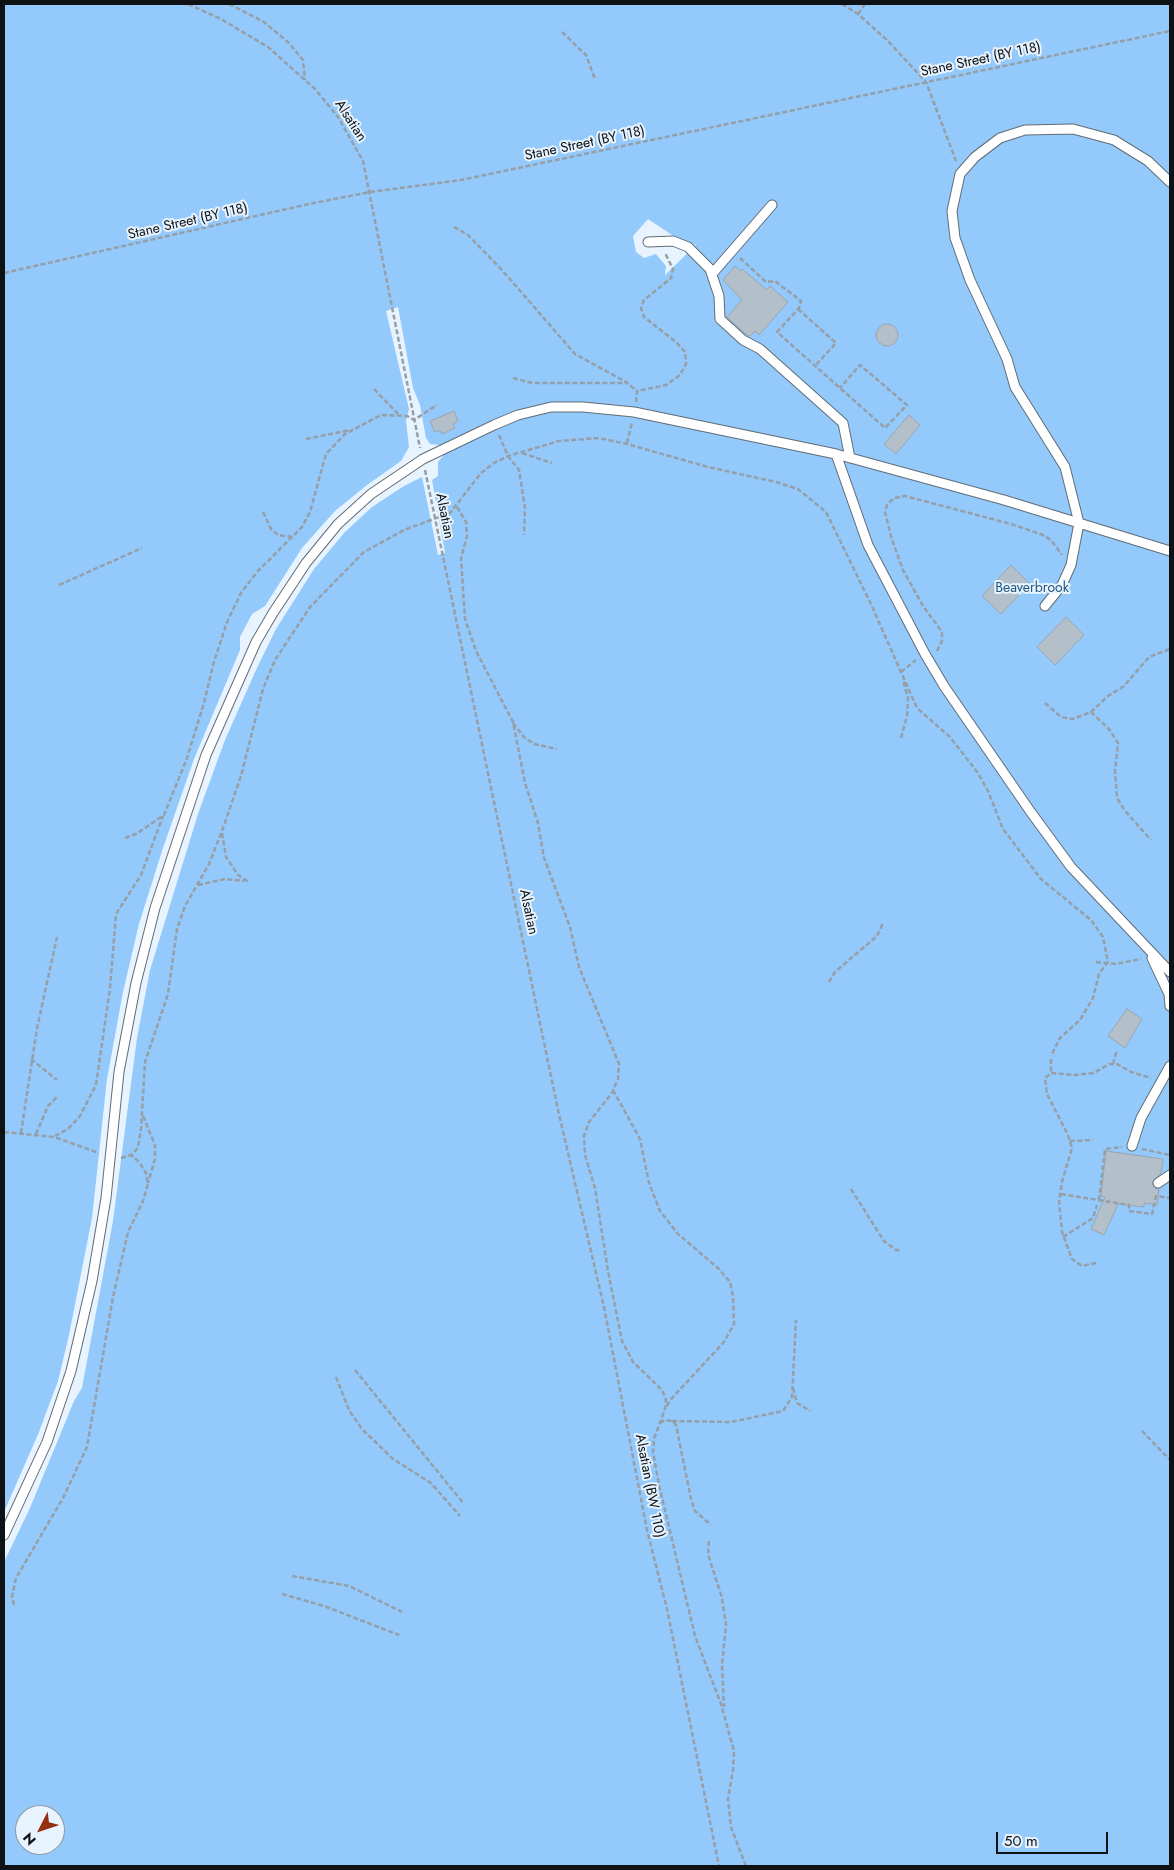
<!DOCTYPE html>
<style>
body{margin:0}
#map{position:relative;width:1174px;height:1870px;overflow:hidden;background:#e7f3fe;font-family:Jost,sans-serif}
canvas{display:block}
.frame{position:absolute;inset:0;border:5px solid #0e1215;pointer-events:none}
.north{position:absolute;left:15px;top:1805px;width:50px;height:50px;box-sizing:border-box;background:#e7f3fe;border:1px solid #9099a1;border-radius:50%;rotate:229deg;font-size:14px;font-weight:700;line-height:20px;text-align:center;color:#0e1215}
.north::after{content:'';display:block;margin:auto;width:18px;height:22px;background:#962f0e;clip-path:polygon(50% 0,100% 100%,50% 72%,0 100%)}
.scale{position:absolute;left:996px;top:1832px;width:112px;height:22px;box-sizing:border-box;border:2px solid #0e1215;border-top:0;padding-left:6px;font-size:15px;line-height:18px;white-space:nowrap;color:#0e1215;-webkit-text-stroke:4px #e7f3fe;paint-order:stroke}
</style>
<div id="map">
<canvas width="1174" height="1870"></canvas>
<div class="frame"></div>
<div class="north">N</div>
<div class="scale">50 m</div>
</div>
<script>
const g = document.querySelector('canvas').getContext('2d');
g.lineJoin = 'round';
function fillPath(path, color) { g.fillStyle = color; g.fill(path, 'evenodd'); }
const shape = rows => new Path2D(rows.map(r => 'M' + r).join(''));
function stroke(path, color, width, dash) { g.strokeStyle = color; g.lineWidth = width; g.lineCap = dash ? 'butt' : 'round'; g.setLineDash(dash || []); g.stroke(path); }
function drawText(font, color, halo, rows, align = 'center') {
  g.font = font + ' Jost,sans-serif'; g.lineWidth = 4; g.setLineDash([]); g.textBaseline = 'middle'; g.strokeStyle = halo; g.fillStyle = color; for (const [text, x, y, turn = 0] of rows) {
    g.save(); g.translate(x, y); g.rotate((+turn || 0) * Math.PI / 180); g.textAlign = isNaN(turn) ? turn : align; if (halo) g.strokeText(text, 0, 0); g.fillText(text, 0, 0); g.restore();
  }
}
fillPath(shape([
 [4,4,1170,4,1170,1866,4,1866,4,1562,30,1508,74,1401,82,1388,113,1221,137,1038,150,970,198,814,225,740,256,670,276,629,314,569,345,532,372,507,404,486,422,477,438,555,445,553,432,480,438,476,438,462,443,456,439,445,430,444,426,438,420,405,413,388,398,307,386,311,409,409,406,421,409,447,401,461,367,485,335,511,302,548,265,606,252,614,240,637,240,650,194,759,163,848,139,924,123,992,107,1079,92,1218,69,1335,58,1381,39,1432,4,1512],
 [648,219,675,237,696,245,665,275,666,266,656,254,644,258,636,252,633,236],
 [25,1815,55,1815,55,1845,25,1845]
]), '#93c9fb');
const building = shape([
 [735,266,740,271,742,269,767,290,770,286,788,302,759,335,755,331,750,336,747,335,727,317,742,300,723,280,735,266],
 '876 335a11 11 0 1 1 22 0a11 11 0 1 1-22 0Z',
 [454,411,458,421,453,424,455,428,442,434,440,430,435,432,430,421,454,411],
 [909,415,920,425,896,454,884,444,909,415],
 [1011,565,1030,584,1001,614,982,596,1011,565],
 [1066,617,1084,635,1055,665,1037,647,1066,617],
 [1127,1009,1142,1019,1125,1048,1108,1036,1127,1009],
 [1106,1151,1163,1159,1161,1173,1152,1183,1155,1188,1159,1189,1157,1205,1144,1203,1144,1207,1118,1204,1104,1235,1091,1229,1105,1197,1101,1196,1106,1151]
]);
fillPath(building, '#b3bfc9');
stroke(building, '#9aa5b0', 1);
const lane = shape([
 [648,242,673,241,688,247,710,269,719,296,720,319,743,340,760,349,843,423,850,458],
 [712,274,772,205],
 [836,454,868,545,925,654,944,686,1030,811,1071,867,1170,972],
 [1045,606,1062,585,1071,565,1079,523,1065,467,1015,387,1007,359,970,280,955,238,952,211,960,174,975,157,1000,138,1025,130,1073,129,1114,140,1148,161,1170,182],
 [1152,958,1169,994,1170,1006],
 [1132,1146,1141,1118,1170,1066],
 [1158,1183,1170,1175],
 [4,1535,47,1442,71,1371,92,1281,106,1198,119,1072,136,983,155,908,206,755,256,642,273,613,306,563,338,524,371,494,423,459,494,425,518,415,551,407,583,407,634,412,836,454,1004,500,1170,551]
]);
stroke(lane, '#616c75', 11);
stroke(shape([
 [188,4,221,19,268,47,315,89,338,117,363,161,420,448],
 [229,4,264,22,289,43,303,60,305,80],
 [842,4,858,14,888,41,926,82,956,161],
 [858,14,865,4],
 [562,32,586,55,595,79],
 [454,227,468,235,502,270,575,354,626,382,637,391],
 [740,258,766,282,775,281,801,301,799,308,777,332,885,428,907,405,860,365,840,388],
 [4,273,309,204,370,192,461,180,1170,31],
 [798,309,836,343,815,366],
 [513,378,532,383,628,383],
 [374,389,398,414],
 [636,402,637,391,666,385,680,375,686,364,685,352,676,342,644,317,641,308,644,300,671,278,673,269,665,253],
 [499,435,508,456,519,470,525,508,524,535],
 [306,439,350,430],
 [627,443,632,422],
 [522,453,552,463],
 [425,470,558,1110,604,1307,647,1530,667,1609,719,1866],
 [457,507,466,522,467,536,461,558,465,619,476,651,513,722,525,783,538,823,544,858,570,927,579,967,619,1064,618,1079,612,1093,589,1122,584,1136,585,1155,595,1188,608,1271,622,1341,633,1362,662,1390,666,1400,665,1409,654,1439,653,1452,659,1485,695,1636,721,1704,734,1751,733,1770,728,1799,731,1827,746,1866],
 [263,512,271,529,278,535,293,537],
 [59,585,142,548],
 [937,651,942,641,942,632,923,606,903,570,892,540,885,512,887,505,894,498,905,496,1011,524,1043,535,1051,540,1062,555],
 [901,672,916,660],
 [1045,703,1061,717,1073,719,1091,712,1108,696,1124,686,1149,657,1170,649],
 [1091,712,1109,729,1118,743,1115,771,1117,798,1125,811,1151,840],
 [513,723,524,737,534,744,557,749],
 [901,738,907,716,908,698,903,680],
 [222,833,226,857,238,875,249,882],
 [125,838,136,834,164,815,187,758,204,703,213,665,227,622,241,593,257,572,302,527,310,512,326,454,345,434,381,415,407,416,414,420,437,405],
 [198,885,225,879,244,881],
 [1096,962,1116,964,1141,959],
 [829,982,835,972,877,936,883,923],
 [31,1059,57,1080],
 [1051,1059,1051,1073],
 [1113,1064,1117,1050],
 [613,1090,640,1139,649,1183,660,1211,678,1234,719,1269,730,1282,733,1296,734,1324,724,1342,672,1398,666,1407],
 [143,1116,155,1145,155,1159,148,1183],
 [4,1132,54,1137,99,1153],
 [21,1133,37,1028,57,937],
 [36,1134,48,1106,57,1097],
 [55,1136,68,1129,80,1116,96,1085,110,988,116,914,141,875,163,816],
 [1070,1141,1093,1140],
 [1142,1149,1170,1155],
 [121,1158,131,1155,138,1148,141,1129,145,1062,168,994,177,929,185,906,209,864,222,831,241,776,263,689,275,660,310,607,364,552,404,530,450,513,481,473,494,463,508,456,559,441,599,438,627,444,708,467,776,482,798,489,826,512,870,602,917,708,950,737,978,773,988,791,1003,829,1041,879,1091,920,1103,937,1108,962,1099,974,1093,998,1080,1020,1060,1038,1051,1056],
 [851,1189,884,1241,896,1250,901,1250],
 [1061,1194,1129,1205,1129,1211,1152,1214,1156,1196,1170,1198],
 [1099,1200,1105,1149,1122,1147],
 [1063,1237,1093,1218,1097,1205],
 [1096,1263,1082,1266,1072,1259,1062,1232,1059,1202,1062,1182,1072,1148,1068,1135,1047,1094,1045,1078,1051,1073,1075,1075,1094,1073,1109,1064,1117,1064,1131,1072,1151,1078],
 [355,1370,464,1504],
 [336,1377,349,1410,362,1429,393,1459,431,1483,460,1516],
 [793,1388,797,1403,810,1411],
 [672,1421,731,1422,783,1411,792,1397,796,1320],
 [660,1423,665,1420,672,1421,676,1425,691,1499,695,1511,711,1525],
 [1142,1431,1170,1460],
 [709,1541,708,1554,722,1598,726,1625,722,1665,724,1707],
 [292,1576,349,1586,402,1612],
 [282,1594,324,1606,399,1635],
 [14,1605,12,1597,16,1578,63,1498,87,1447,113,1297,128,1232,143,1201,148,1184,146,1173,139,1162,131,1155]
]), '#969fa7', 2.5, [5, 2.5]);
stroke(lane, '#fff', 9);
drawText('14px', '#0e1215', '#e7f3fe', [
 ["Stane Street (BY 118)",981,60,-12],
 ["Alsatian",350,121,57],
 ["Stane Street (BY 118)",585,144,-12],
 ["Stane Street (BY 118)",188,222,-13],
 ["Alsatian",444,516,79],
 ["Alsatian",528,912,78],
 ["Alsatian (BW 110)",649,1486,79]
]);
drawText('14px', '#1f547f', '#e7f3fe', [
 ["Beaverbrook",1032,589]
]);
</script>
